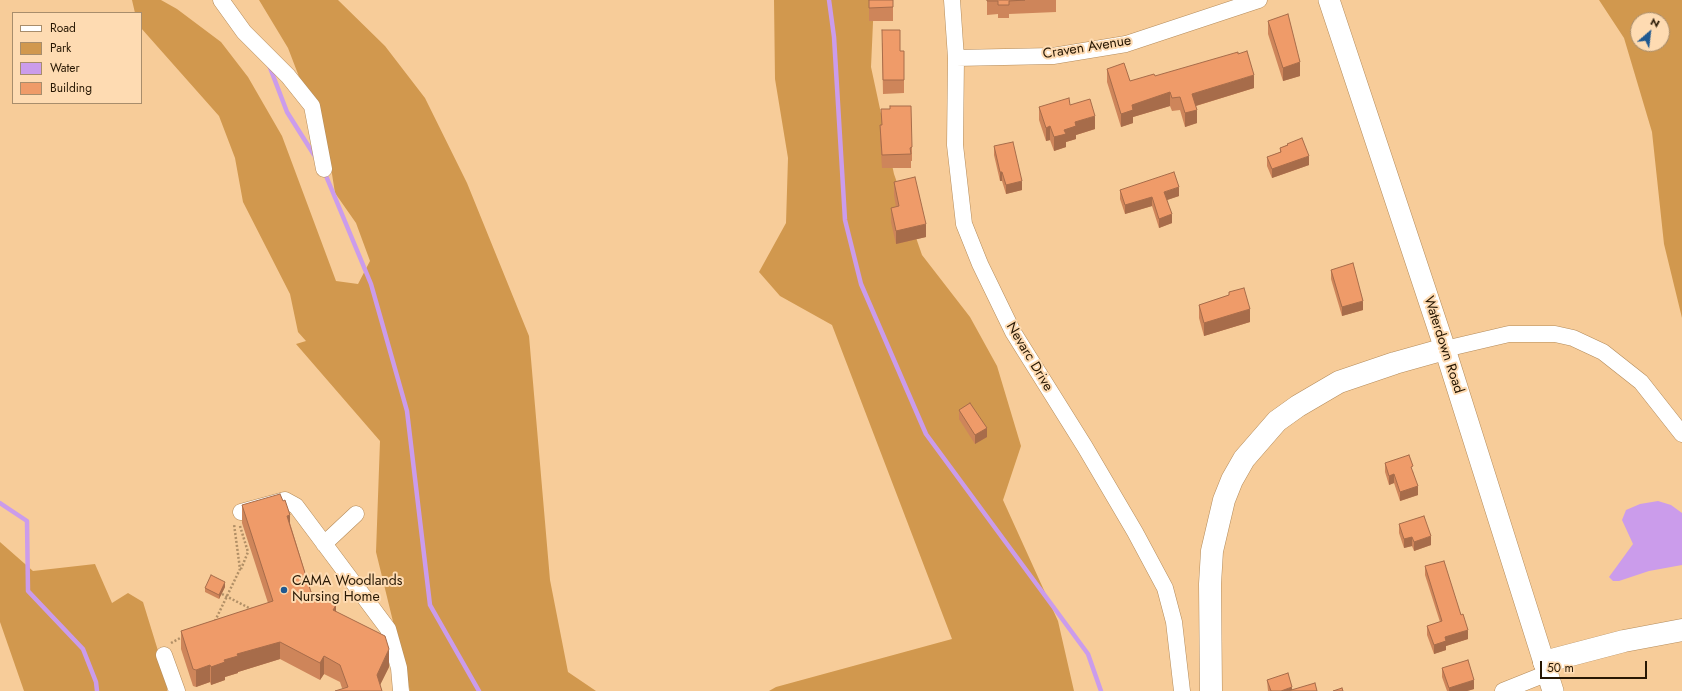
<!DOCTYPE html>
<style>
body{margin:0}
#map{position:relative;width:1682px;height:691px;overflow:hidden;background:#f7cc99;font-family:Jost,sans-serif}
canvas{display:block}
.legend{position:absolute;left:12px;top:12px;width:130px;height:92px;box-sizing:border-box;background:#fedbb2;border:1px solid #a88d6c;margin:0;padding:5px 7px;list-style:none;font-size:12px;color:#271703}
.legend li{display:flex;align-items:center;gap:8px;height:20px}
.legend b{width:20px;border:1px solid #a88d6c}
.north{position:absolute;left:1630px;top:12px;width:40px;height:40px;box-sizing:border-box;background:#fedbb2;border:1px solid #a88d6c;border-radius:50%;rotate:28deg;font-size:11px;font-weight:700;line-height:16px;text-align:center;color:#271703}
.north::after{content:'';display:block;margin:auto;width:14px;height:18px;background:#205991;clip-path:polygon(50% 0,100% 100%,50% 72%,0 100%)}
.scale{position:absolute;left:1540px;top:661px;width:107px;height:18px;box-sizing:border-box;border:2px solid #271703;border-top:0;padding-left:5px;font-size:12px;line-height:14px;white-space:nowrap;color:#271703;-webkit-text-stroke:3px #fedbb2;paint-order:stroke}
</style>
<div id="map">
<canvas width="1682" height="691"></canvas>
<ul class="legend">
<li><b style="height:5px;background:#fff"></b>Road</li>
<li><b style="height:11px;background:#d1984e"></b>Park</li>
<li><b style="height:11px;background:#cb9ceb"></b>Water</li>
<li><b style="height:11px;background:#ef9b69"></b>Building</li>
</ul>
<div class="north">N</div>
<div class="scale">50 m</div>
</div>
<script>
const g = document.querySelector('canvas').getContext('2d');
g.lineJoin = 'round';
function fillPath(path, color) { g.fillStyle = color; g.fill(path, 'evenodd'); }
const shape = rows => new Path2D(rows.map(r => 'M' + r).join(''));
function stroke(path, color, width, dash) { g.strokeStyle = color; g.lineWidth = width; g.lineCap = dash ? 'butt' : 'round'; g.setLineDash(dash || []); g.stroke(path); }
function drawText(font, color, halo, rows, align = 'center') {
  g.font = font + ' Jost,sans-serif'; g.lineWidth = 4; g.setLineDash([]); g.textBaseline = 'middle'; g.strokeStyle = halo; g.fillStyle = color; for (const [text, x, y, turn = 0] of rows) {
    g.save(); g.translate(x, y); g.rotate((+turn || 0) * Math.PI / 180); g.textAlign = isNaN(turn) ? turn : align; if (halo) g.strokeText(text, 0, 0); g.fillText(text, 0, 0); g.restore();
  }
}
fillPath(shape([
 [132,0,161,0,177,9,221,42,248,77,282,136,336,281,358,284,370,261,356,223,335,193,329,155,288,48,259,0,338,0,385,46,425,98,467,183,529,336,550,580,568,672,596,691,410,691,376,552,380,441,296,344,306,341,298,332,290,294,243,202,235,158,219,116,141,28,141,13,135,13],
 [774,0,874,0,871,67,894,174,922,255,970,317,997,366,1021,446,1003,500,1058,621,1074,691,769,691,776,687,952,639,832,325,780,296,759,272,786,223,788,158,775,79],
 [1599,0,1682,0,1682,318,1664,244,1652,132,1624,38],
 [1638,20,1662,20,1662,44,1638,44],
 [0,542,33,571,95,564,112,603,128,593,143,602,167,680,167,691,24,691,0,622]
]), '#d1984e');
fillPath(shape([
 [1658,501,1671,505,1682,513,1682,565,1649,571,1619,581,1613,581,1609,577,1633,544,1622,520,1626,510,1640,504]
]), '#cb9ceb');
stroke(shape([
 [829,0,834,37,845,220,861,284,926,434,1088,654,1101,691],
 [269,65,287,112,316,158],
 [324,171,371,284,407,411,430,605,479,691],
 [0,503,27,521,28,591,83,649,96,682,97,691]
]), '#cb9ceb', 4.5);
const minor = shape([
 [221,0,244,32,288,76,312,106,324,169],
 [952,0,956,58,955,145,964,224,980,264,1013,332,1085,447,1135,532,1165,588,1174,622,1182,691],
 [956,58,1053,56,1126,44,1259,0],
 [1445,349,1509,334,1555,334,1573,338,1603,352,1641,382,1682,434],
 [241,512,285,500,296,506,388,629,399,668,401,691],
 [324,544,356,514],
 [164,655,177,691],
 [1503,691,1548,673]
]);
const major = shape([
 [1329,0,1445,349,1553,691]
]);
const highway = shape([
 [1544,662,1624,641,1682,630],
 [1211,691,1210,584,1212,551,1224,500,1232,480,1244,459,1277,421,1298,406,1339,382,1395,363,1445,349]
]);
stroke(minor, '#b48b5a', 17);
stroke(major, '#b48b5a', 22);
stroke(highway, '#b48b5a', 23);
stroke(shape([
 [240,526,248,552,241,569],
 [222,594,253,610],
 [215,621,240,569,234,524],
 [171,643,184,636]
]), '#b18f66', 2.5, [2, 2]);
stroke(minor, '#fff', 16);
stroke(major, '#fff', 21);
stroke(highway, '#fff', 22);
fillPath(shape([
 [893,0,893,21,869,21,869,8],
 [987,0,1056,0,1056,12,1009,14,1009,18,998,18,998,14,987,15],
 [1268,21,1300,76,1283,81,1268,34],
 [882,43,900,51,904,51,904,93,883,94],
 [1107,69,1130,81,1155,76,1254,88,1196,106,1197,123,1185,127,1180,110,1172,111,1170,106,1133,117,1133,123,1121,127,1107,82],
 [1070,105,1095,129,1076,135,1076,139,1066,142,1066,147,1054,151,1050,140,1046,141,1039,120,1039,107],
 [890,109,912,147,912,161,911,161,911,168,882,168,880,139,880,125,882,125],
 [1287,144,1309,165,1272,178,1267,166,1267,157,1280,152,1280,148,1287,145],
 [994,146,1022,190,1006,194,1002,181,1000,181,994,155],
 [894,182,926,237,896,244,891,222,891,208,896,207,894,195],
 [1120,190,1179,196,1167,200,1172,223,1159,228,1152,206,1125,214,1120,199],
 [1331,270,1363,310,1342,316,1331,279],
 [1229,292,1250,322,1204,336,1199,318,1199,305,1229,295],
 [959,410,987,437,975,444,959,419],
 [1385,463,1413,471,1418,495,1400,501,1394,483,1389,485,1385,472],
 [242,505,290,523,311,592,336,611,389,667,380,685,342,688,340,682,324,674,320,680,280,659,238,672,238,673,225,677,225,680,211,685,210,682,196,687,193,686,181,649,181,631,268,603,242,523],
 [1399,524,1431,545,1414,551,1412,546,1404,548,1399,533],
 [1425,566,1468,639,1446,646,1446,650,1434,654,1427,635,1427,626,1440,622,1425,575],
 [225,587,219,599,205,592,205,588],
 [1442,668,1474,689,1467,691,1447,691,1442,677],
 [1267,680,1292,690,1317,691,1268,691]
]), '#ce855a');
fillPath(shape([
 [1300,62,1300,76,1283,81,1283,68],
 [1254,75,1254,88,1192,107,1192,94],
 [1170,92,1170,106,1133,117,1133,123,1121,127,1121,114,1132,105],
 [1197,110,1197,123,1185,127,1185,113],
 [1095,116,1095,129,1076,135,1076,139,1066,142,1066,147,1054,151,1054,137,1075,122],
 [1050,126,1050,140,1046,141,1046,128],
 [1309,156,1309,165,1272,178,1272,169],
 [1000,172,1002,172,1002,181,1000,181],
 [1022,181,1022,190,1006,194,1006,185],
 [1179,187,1179,196,1164,201,1164,192],
 [1152,197,1152,206,1125,214,1125,205],
 [1172,214,1172,223,1159,228,1159,219],
 [926,224,926,237,896,244,896,231],
 [1363,301,1363,310,1342,316,1342,307],
 [1250,309,1250,322,1204,336,1204,323],
 [987,428,987,437,975,444,975,435],
 [1394,474,1394,483,1389,485,1389,476],
 [1418,486,1418,495,1400,501,1400,492],
 [290,515,290,532,287,516],
 [1431,536,1431,545,1414,551,1414,542],
 [1412,537,1412,546,1404,548,1404,539],
 [225,582,225,587,219,599,219,595],
 [336,605,336,622,333,610],
 [1468,630,1468,639,1446,646,1446,650,1434,654,1434,645,1445,637],
 [280,642,280,659,238,672,238,673,225,677,225,680,211,685,211,667,237,654],
 [389,649,389,667,377,691,377,675],
 [324,656,324,674,320,680,320,663],
 [210,665,210,682,196,687,196,670],
 [1474,680,1474,689,1467,691,1449,691,1449,688],
 [1292,687,1292,691,1281,691]
]), '#a76c4a');
const building = shape([
 [869,0,893,0,893,7,869,8,869,0],
 [987,0,1025,0,1009,1,1009,5,998,5,998,1,987,1,987,0],
 [1288,14,1300,62,1283,68,1268,21,1288,14],
 [882,30,900,30,900,51,904,51,904,80,883,80,882,30],
 [1247,51,1254,75,1192,94,1197,110,1185,113,1180,97,1172,98,1170,92,1132,105,1133,110,1121,114,1107,69,1124,63,1130,81,1154,74,1155,76,1238,52,1238,54,1247,51],
 [1069,98,1070,105,1090,99,1095,116,1075,122,1076,126,1064,130,1066,134,1054,137,1050,126,1046,128,1039,107,1069,98],
 [890,106,911,106,912,147,910,148,911,154,882,155,880,125,882,125,881,109,890,109,890,106],
 [1302,138,1309,156,1272,169,1267,157,1281,152,1280,148,1288,145,1287,144,1302,138],
 [1013,142,1022,181,1006,185,1002,172,1000,172,994,146,1013,142],
 [1174,172,1179,187,1164,192,1172,214,1159,219,1152,197,1125,205,1120,190,1174,172],
 [915,177,926,224,896,231,891,208,899,206,894,182,915,177],
 [1353,263,1363,301,1342,307,1331,270,1353,263],
 [1244,288,1250,309,1204,323,1199,305,1229,295,1229,292,1244,288],
 [970,403,987,428,975,435,959,410,970,403],
 [1409,455,1413,466,1411,467,1418,486,1400,492,1394,474,1389,476,1385,463,1409,455],
 [280,494,283,501,285,500,290,515,287,516,311,592,336,605,333,610,385,636,389,649,377,675,382,691,335,691,348,687,340,665,324,656,320,663,280,642,237,654,238,656,224,660,225,662,211,667,210,665,196,670,193,669,181,631,273,601,242,505,280,494],
 [1424,516,1431,536,1414,542,1412,537,1404,539,1399,524,1424,516],
 [1444,561,1461,615,1463,614,1468,630,1445,637,1446,641,1434,645,1427,626,1442,621,1425,566,1444,561],
 [211,575,225,582,219,595,205,588,211,575],
 [1468,660,1474,680,1449,688,1442,668,1468,660],
 [1288,673,1292,687,1281,691,1271,691,1267,680,1288,673],
 [1315,683,1317,691,1288,691,1315,683],
 [1342,688,1343,691,1333,691,1342,688]
]);
fillPath(building, '#ef9b69');
stroke(building, '#a76c4a', 1);
for (const [x, y, r, color] of [
 [284,590,4,"#205991"]
]) { const dot = new Path2D(); dot.arc(x, y, r, 0, 2 * Math.PI); g.fillStyle = color; g.fill(dot); stroke(dot, '#fedbb2', 1.5); }
drawText('14px', '#271703', '#fedbb2', [
 ["Craven Avenue",1087,48,-9],
 ["Waterdown Road",1443,345,72],
 ["Nevarc Drive",1029,357,59]
]);
drawText('14px', '#271703', '#fedbb2', [
 ["CAMA Woodlands",292,582],
 ["Nursing Home",292,598]
], 'left');
</script>
